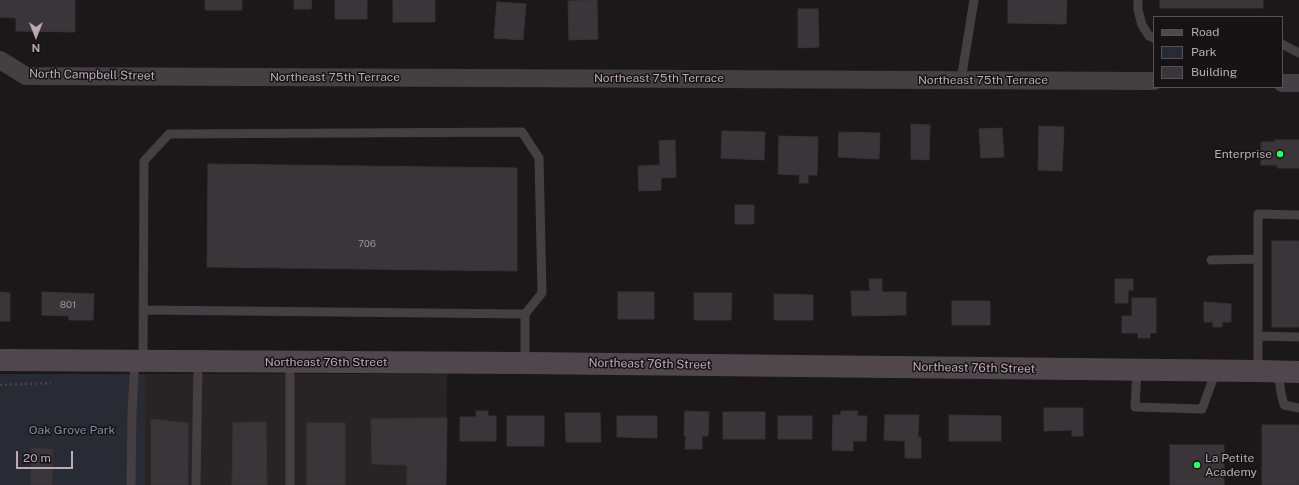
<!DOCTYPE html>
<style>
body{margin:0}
#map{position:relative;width:1299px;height:485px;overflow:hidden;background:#1b1819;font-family:"Public Sans",sans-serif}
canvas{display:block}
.legend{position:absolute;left:1153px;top:16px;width:130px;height:72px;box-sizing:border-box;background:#161314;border:1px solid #584f55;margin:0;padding:5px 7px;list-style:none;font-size:12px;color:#bbaab6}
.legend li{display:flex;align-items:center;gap:8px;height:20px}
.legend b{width:20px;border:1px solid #584f55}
.north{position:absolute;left:16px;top:16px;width:40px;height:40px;-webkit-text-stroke:3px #161314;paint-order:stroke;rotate:180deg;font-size:11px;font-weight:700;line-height:16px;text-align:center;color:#bbaab6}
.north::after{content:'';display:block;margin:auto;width:14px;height:18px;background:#bbaab6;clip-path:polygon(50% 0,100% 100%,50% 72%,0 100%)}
.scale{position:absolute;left:16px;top:451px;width:57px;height:18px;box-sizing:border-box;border:2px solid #bbaab6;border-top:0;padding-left:5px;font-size:12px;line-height:14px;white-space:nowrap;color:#bbaab6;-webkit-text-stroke:3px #161314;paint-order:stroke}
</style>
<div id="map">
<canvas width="1299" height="485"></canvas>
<ul class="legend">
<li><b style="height:5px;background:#50474d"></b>Road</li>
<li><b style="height:11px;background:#282b33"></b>Park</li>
<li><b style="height:11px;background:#3a3538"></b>Building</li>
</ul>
<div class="north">N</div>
<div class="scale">20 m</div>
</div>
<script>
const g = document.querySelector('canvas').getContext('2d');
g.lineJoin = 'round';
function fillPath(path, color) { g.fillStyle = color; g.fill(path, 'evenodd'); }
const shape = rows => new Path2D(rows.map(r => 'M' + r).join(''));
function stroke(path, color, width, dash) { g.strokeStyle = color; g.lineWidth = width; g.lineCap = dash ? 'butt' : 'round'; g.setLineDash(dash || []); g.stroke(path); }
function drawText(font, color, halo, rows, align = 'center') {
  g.font = font + ' "Public Sans",sans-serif'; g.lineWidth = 3; g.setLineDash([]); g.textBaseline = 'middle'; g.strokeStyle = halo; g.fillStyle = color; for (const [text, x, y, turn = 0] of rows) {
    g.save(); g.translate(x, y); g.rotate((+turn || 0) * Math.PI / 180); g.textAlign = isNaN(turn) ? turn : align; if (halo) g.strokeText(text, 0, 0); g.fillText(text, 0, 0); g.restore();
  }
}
fillPath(shape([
 [145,374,447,374,446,485,145,485]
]), '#282426');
fillPath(shape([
 [0,374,145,374,145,485,0,485]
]), '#282b33');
const building = shape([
 [0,0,75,0,75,32,16,31,16,18,0,17,0,0],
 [205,0,242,0,242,10,205,10,205,0],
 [294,0,312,0,311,9,294,9,294,0],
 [335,0,367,0,367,19,335,19,335,0],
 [393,0,435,0,435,22,393,22,393,0],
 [597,0,598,39,569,40,568,1,597,0],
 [1008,0,1067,0,1066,24,1008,23,1008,0],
 [1160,0,1263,0,1263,8,1160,8,1160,0],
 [497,2,526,4,523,40,494,38,497,2],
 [798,9,818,9,819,47,798,48,798,9],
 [911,124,930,125,929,160,911,159,911,124],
 [1039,126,1064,127,1062,171,1038,170,1039,126],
 [1002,128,1004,157,981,158,979,129,1002,128],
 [722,131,765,132,764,160,721,158,722,131],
 [839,132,880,133,879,159,838,157,839,132],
 [779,136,818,137,817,175,808,175,808,183,799,183,800,175,778,174,779,136],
 [675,140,676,177,661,178,661,190,639,191,638,166,660,165,659,141,675,140],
 [1275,140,1299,140,1299,168,1277,168,1277,165,1261,165,1261,142,1275,142,1275,140],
 [208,164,517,168,517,271,207,267,208,164],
 [735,205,754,205,754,224,735,224,735,205],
 [1272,241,1299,241,1299,327,1272,327,1272,241],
 [869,279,882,279,882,292,906,292,906,315,852,316,851,291,870,291,869,279],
 [1115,279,1133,279,1133,290,1128,290,1128,303,1115,303,1115,279],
 [0,292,10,293,10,321,0,321,0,292],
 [42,292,94,294,93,320,69,320,69,316,42,315,42,292],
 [618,292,654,292,654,319,618,319,618,292],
 [694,293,732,293,731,320,694,320,694,293],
 [774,294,813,295,813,320,774,320,774,294],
 [1132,298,1156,298,1156,333,1150,333,1150,338,1138,338,1138,333,1122,333,1122,316,1132,316,1132,298],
 [952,301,990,301,990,325,952,325,952,301],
 [1204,302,1231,304,1231,322,1222,322,1222,327,1213,327,1213,322,1204,322,1204,302],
 [1044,408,1083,408,1083,436,1072,436,1072,430,1044,431,1044,408],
 [476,411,488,411,488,416,496,416,496,441,460,441,460,417,476,417,476,411],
 [685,411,709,412,708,436,702,436,702,449,685,449,686,436,684,436,685,411],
 [841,411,858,411,857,416,867,416,866,441,853,441,853,451,832,450,833,415,841,415,841,411],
 [723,412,765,412,765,439,723,439,723,412],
 [565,413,600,413,601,442,566,442,565,413],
 [885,415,919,415,918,437,921,437,921,458,905,458,905,441,884,440,885,415],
 [949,415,1001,416,1001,441,949,441,949,415],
 [507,416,544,416,544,446,507,446,507,416],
 [617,416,657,416,657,438,617,437,617,416],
 [778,416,812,416,812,439,778,439,778,416],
 [447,418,446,485,407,485,407,465,372,464,371,419,447,418],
 [151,419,188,423,188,485,151,485,151,419],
 [266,422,267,485,232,485,233,423,266,422],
 [307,423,345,423,345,485,307,485,307,423],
 [1262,425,1299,425,1299,485,1262,485,1262,425],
 [1170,445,1224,445,1224,485,1170,485,1170,445],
 [31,448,53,449,52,485,31,485,31,448]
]);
fillPath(building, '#3a3538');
stroke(building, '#373234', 1);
stroke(shape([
 [0,385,51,383]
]), '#494147', 2.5, [2, 3]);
stroke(shape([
 [1138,0,1138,10,1142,25,1149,36,1154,38],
 [1282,44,1299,53],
 [961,80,974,0],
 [1211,260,1258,259],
 [143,310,525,314],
 [1258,336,1258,214,1299,215],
 [143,360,144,161,169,134,522,132,539,158,542,293,525,314,525,363],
 [1137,370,1135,407,1202,409,1216,371],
 [1258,371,1258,336,1299,337],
 [1278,372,1281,393,1284,405,1299,408],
 [131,485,132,412,135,360],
 [196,485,198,361],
 [290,485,290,361]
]), '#453e42', 9);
stroke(shape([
 [0,60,26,76,1154,81],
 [1282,83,1299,83]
]), '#453e42', 18);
stroke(shape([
 [0,360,525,363,1258,371,1299,372]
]), '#50474d', 22);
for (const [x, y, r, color] of [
 [1280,154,4,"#2efd63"],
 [1197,465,4,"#2efd63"]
]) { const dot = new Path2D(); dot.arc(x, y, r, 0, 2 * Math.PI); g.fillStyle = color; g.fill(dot); stroke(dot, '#161314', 1.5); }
drawText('10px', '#9b8d96', null, [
 ["706",367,244],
 ["801",68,305]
]);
drawText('12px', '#bbaab6', '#161314', [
 ["North Campbell Street",92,75,1],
 ["Northeast 75th Terrace",335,77],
 ["Northeast 75th Terrace",659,78],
 ["Northeast 75th Terrace",983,80],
 ["Northeast 76th Street",326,362],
 ["Northeast 76th Street",650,364,1],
 ["Northeast 76th Street",974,368,1]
]);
drawText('12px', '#bbaab6', '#161314', [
 ["Enterprise",1272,154],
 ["La Petite",1205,458,"left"],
 ["Academy",1205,472,"left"]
], 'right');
drawText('12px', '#808ea7', '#161314', [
 ["Oak Grove Park",72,430]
]);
</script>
